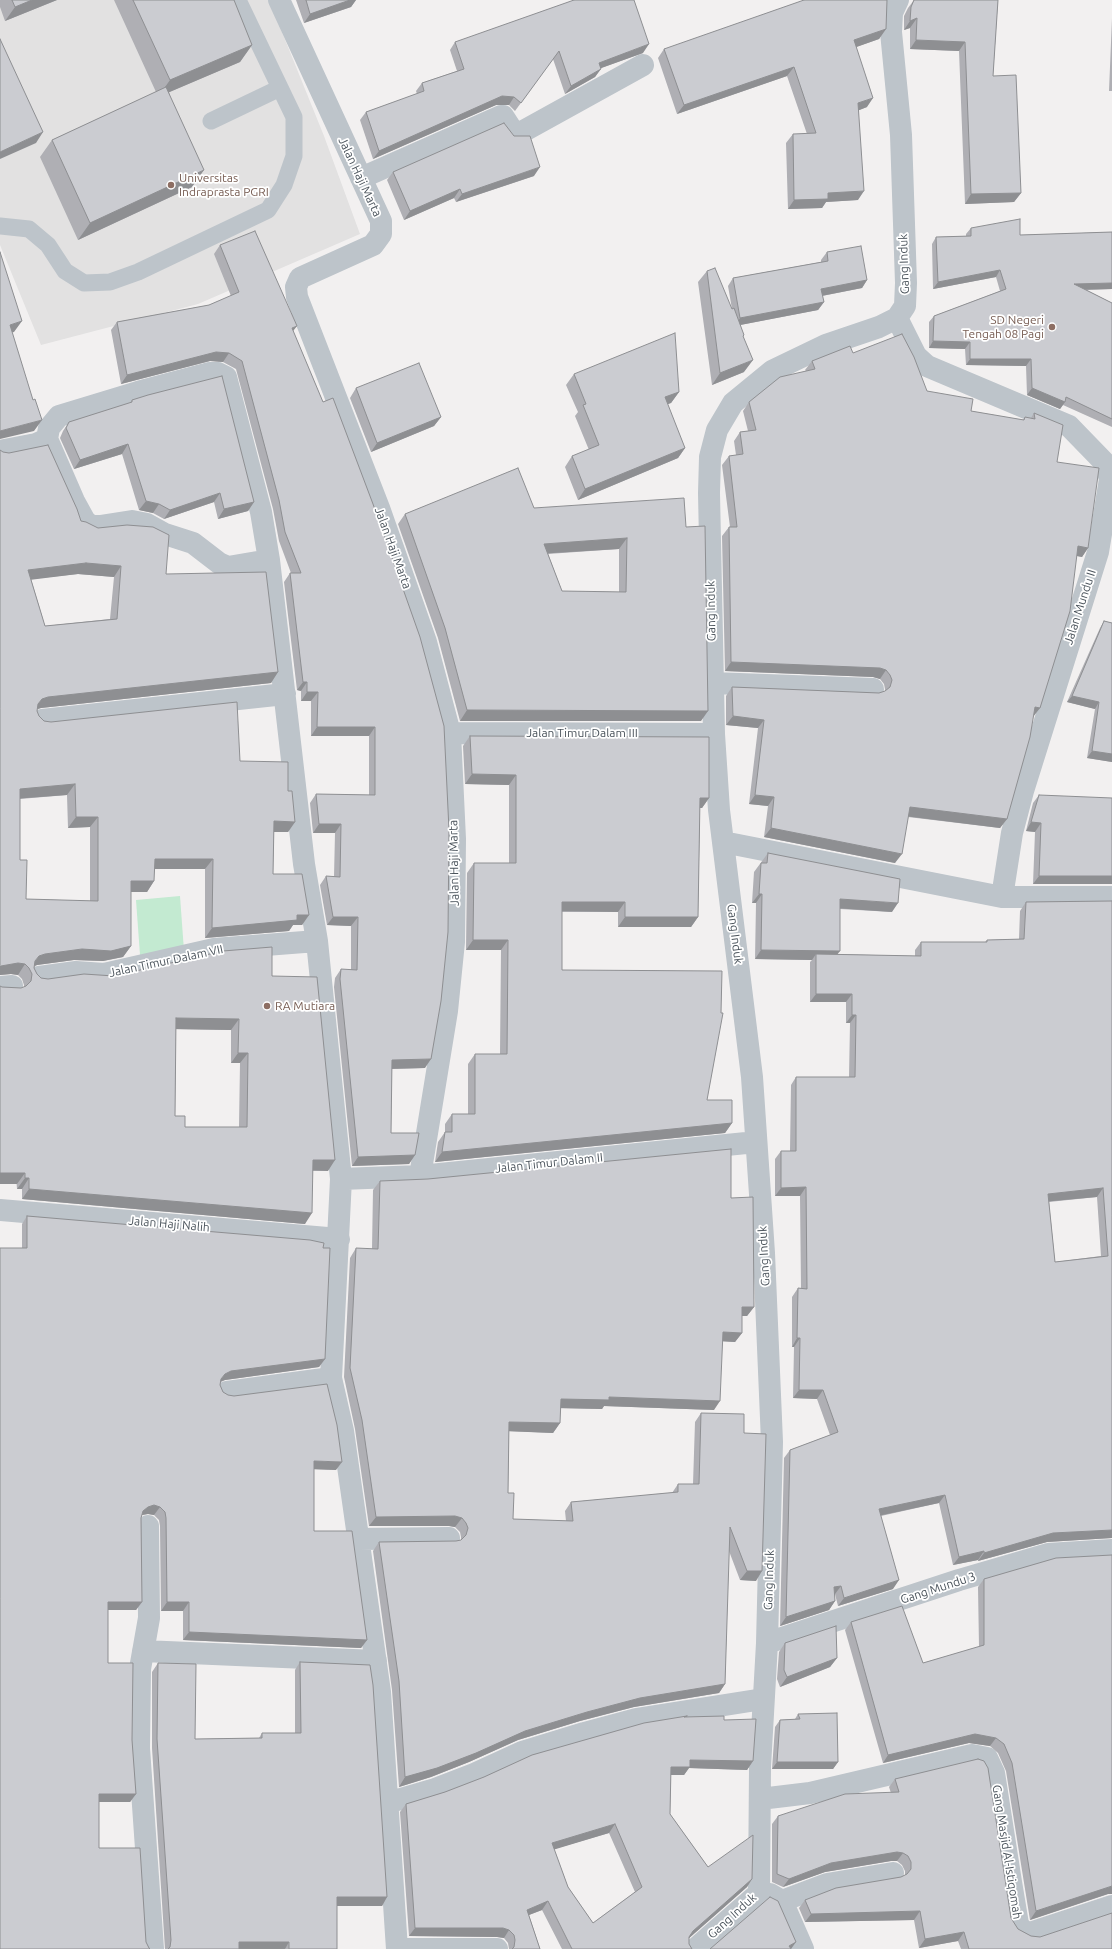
<!DOCTYPE html>
<style>
body{margin:0}
canvas{display:block;background:#f2f0f0}
</style>
<canvas width="1112" height="1949"></canvas>
<script>
const g = document.querySelector('canvas').getContext('2d');
g.lineJoin = 'round';
function fillPath(path, color) { g.fillStyle = color; g.fill(path, 'evenodd'); }
const shape = rows => new Path2D(rows.map(r => 'M' + r).join(''));
function stroke(path, color, width, dash) { g.strokeStyle = color; g.lineWidth = width; g.lineCap = dash ? 'butt' : 'round'; g.setLineDash(dash || []); g.stroke(path); }
function drawText(font, color, halo, rows, align = 'center') {
  g.font = font + ' Ubuntu,sans-serif'; g.lineWidth = 3.5; g.setLineDash([]); g.textBaseline = 'middle'; g.strokeStyle = halo; g.fillStyle = color; for (const [text, x, y, turn = 0] of rows) {
    g.save(); g.translate(x, y); g.rotate((+turn || 0) * Math.PI / 180); g.textAlign = isNaN(turn) ? turn : align; if (halo) g.strokeText(text, 0, 0); g.fillText(text, 0, 0); g.restore();
  }
}
fillPath(shape([
 [0,0,269,0,324,136,360,234,198,304,41,345,0,245]
]), '#e2e1e1');
fillPath(shape([
 [180,896,184,951,140,955,136,900]
]), '#c3ead1');
stroke(shape([
 [211,121,280,88],
 [0,226,29,229,48,245,65,271,84,283,110,282,138,272,268,210,284,185,294,156,294,117,238,0]
]), '#bdc4ca', 17);
stroke(shape([
 [279,0,381,221,381,234,373,245,300,278,296,287,297,297,379,508,426,642,450,733,455,839,454,942,447,1011,420,1176],
 [361,178,501,116,503,116,514,133,520,133,643,65],
 [897,318,916,356,927,366,1069,426,1105,463,1110,479,1098,552,1023,791,1012,833,1002,897,1112,897],
 [47,439,74,501,85,521,91,526,100,526,132,521,147,524,165,534,193,543,219,563,228,567,269,560],
 [0,451,36,444,47,439,49,428,59,416,138,392,210,373,218,373,226,377,261,512,269,560,304,864,317,941,341,1179,331,1378,343,1431,380,1692,397,1949],
 [712,683,873,689],
 [42,720,285,694],
 [450,733,714,734],
 [723,842,1002,897],
 [39,977,76,972,104,974,214,949,317,941],
 [0,987,12,986],
 [341,1179,420,1176,756,1142],
 [0,1210,339,1239],
 [227,1392,331,1378],
 [148,1526,149,1618,140,1669,139,1748,153,1949],
 [359,1539,449,1538],
 [767,1643,959,1580,1048,1554,1112,1550],
 [143,1651,376,1661],
 [760,1799,810,1793,972,1755,987,1758,994,1773,1011,1882,1018,1924,1022,1930,1030,1933,1112,1906],
 [387,1803,435,1789,474,1774,522,1752,584,1733,636,1719,763,1699],
 [770,1894,782,1901,803,1949],
 [782,1901,827,1884,893,1873],
 [398,1949,497,1949],
 [695,1949,759,1893,760,1767,767,1643,772,1442,764,1253,752,1077,719,810,714,734,709,493,710,457,717,430,733,403,772,371,826,345,879,327,897,318,905,306,906,283,901,135,891,32,892,13,898,0]
]), '#bdc4ca', 22);
fillPath(shape([
 [0,0,57,0,5,21,0,7],
 [114,0,234,0,252,45,240,62,169,92,192,187,78,240,40,157,52,140,156,92],
 [296,0,356,0,351,7,304,23],
 [914,0,998,0,993,76,1021,193,1014,202,965,204,959,51,910,49,910,28,904,30,904,16,908,8],
 [1112,18,1112,91,1109,91],
 [886,29,879,39,856,47,867,107,859,110,858,200,826,202,822,208,788,209,786,143,793,134,807,134,787,76,677,114,658,58,664,49],
 [455,42,643,53,601,68,595,77,565,94,553,59,515,111,509,105,496,105,373,159,360,120,366,112,417,94,416,91,422,83,457,71,450,50],
 [393,172,534,176,456,202,454,198,404,220,387,180],
 [971,228,1020,235,1112,232,1112,289,1087,290,1112,303,1112,427,1063,405,1060,409,1027,395,1026,366,966,365,965,349,929,348,929,322,934,316,1000,291,996,277,933,289,932,244,936,237,966,236,966,234],
 [220,245,293,331,323,402,333,398,425,1068,392,1069,391,1133,415,1155,409,1164,352,1166,334,987,335,978,341,969,351,970,351,926,327,925,320,885,326,876,334,877,335,833,313,833,310,803,316,794,369,795,369,736,311,736,311,701,301,701,301,691,297,690,284,582,290,573,291,573,279,541,273,509,236,369,223,362,210,361,121,384,111,330,117,322,209,305,231,296,214,254],
 [827,252,867,280,862,288,822,296,824,302,818,310,740,325,744,335,743,337,744,372,712,385,698,282,707,271,732,309,728,286,733,278,821,262,821,260],
 [853,353,927,391,971,411,1023,420,1025,417,1031,418,1034,413,1057,462,1088,548,1082,557,1077,556,1040,708,1033,716,1007,819,1000,828,908,817,895,863,764,837,768,806,749,804,758,728,726,725,726,696,732,687,879,693,885,691,885,689,884,684,880,679,873,677,725,671,722,536,729,527,730,527,722,465,729,456,736,455,734,441,740,432,748,431,743,411,749,402,806,371,805,370,812,361],
 [574,374,679,392,671,403,667,404,685,448,678,458,578,500,565,467,572,456,589,450,575,416,578,412,566,385],
 [356,388,441,417,434,426,371,452,350,398],
 [132,400,254,502,248,511,218,519,214,502,164,519,153,513,139,510,122,454,74,469,60,438,63,431,69,422,130,403],
 [0,450,81,521,166,574,278,672,271,683,41,708,37,709,37,711,39,716,44,721,240,761,288,791,295,822,288,832,274,832,273,874,309,915,302,925,293,925,289,931,205,938,205,869,154,869,154,881,147,892,131,892,131,946,123,957,103,961,74,960,37,965,35,966,34,968,37,974,41,978,48,979,114,976,272,976,328,1171,313,1171,305,1224,22,1199,22,1189,17,1189,2,987,21,988,24,987,24,985,22,979,18,975,11,974,0,975],
 [78,574,114,577,110,619,45,626,31,579],
 [67,795,68,828,90,827,90,901,26,899,20,860,20,799],
 [176,1029,231,1030,231,1063,240,1063,239,1127,185,1127,175,1116],
 [534,508,686,527,701,721,460,721,438,638,398,524,405,514],
 [619,549,619,592,562,591,548,554],
 [1104,621,1112,623,1112,762,1087,758,1095,709,1067,702,1100,628],
 [470,736,709,798,702,808,700,808,698,917,691,927,618,927,618,912,562,912,562,970,707,1100,732,1123,725,1133,435,1162,438,1142,445,1132,445,1124,452,1114,468,1114,468,1064,475,1054,500,1054,501,950,466,950,467,873,474,863,509,863,509,785,465,784,463,746],
 [1039,795,1112,884,1033,884,1035,832,1026,831,1033,803],
 [768,853,892,912,840,909,837,954,915,956,915,950,921,942,985,942,987,940,1019,939,1020,911,1026,902,1112,901,1112,1538,1047,1542,978,1561,978,1560,953,1565,939,1503,881,1516,893,1589,838,1606,835,1594,834,1595,835,1601,829,1610,780,1626,784,1458,790,1450,830,1435,817,1399,793,1398,794,1347,792,1347,792,1297,798,1288,801,1288,800,1196,775,1196,775,1159,781,1151,790,1151,791,1085,796,1077,849,1077,850,1023,846,1023,846,1002,810,1002,810,962,812,960,755,959,756,903,752,903,754,872],
 [1097,1197,1101,1256,1055,1262,1049,1202],
 [380,1181,731,1198,754,1307,747,1316,742,1316,742,1333,735,1342,722,1341,714,1410,604,1406,602,1409,560,1408,560,1423,553,1433,509,1431,508,1493,513,1519,566,1521,565,1511,571,1502,672,1493,678,1484,693,1484,695,1422,701,1413,744,1433,756,1581,740,1580,729,1551,725,1684,719,1693,634,1707,580,1721,518,1740,469,1762,431,1777,399,1787,392,1690,373,1551,379,1542,456,1541,461,1540,461,1537,460,1532,455,1527,449,1526,369,1526,355,1429,344,1377,350,1258,356,1248,372,1249,373,1190],
 [27,1216,323,1248,325,1359,319,1367,225,1380,221,1382,220,1385,223,1392,336,1470,314,1469,314,1531,367,1640,361,1648,183,1640,183,1611,161,1611,160,1526,159,1520,154,1515,148,1514,142,1515,141,1518,142,1602,136,1610,108,1610,108,1663,132,1740,136,1794,130,1802,99,1802,99,1848,149,1948,0,1949,22,1248,22,1224],
 [984,1579,1108,1894,1030,1920,1006,1771,998,1753,990,1746,969,1743,883,1763,845,1630,851,1622,923,1663,979,1647,978,1587],
 [785,1643,837,1658,830,1667,780,1687,777,1679,779,1652],
 [300,1662,387,1897,382,1906,337,1906,337,1949,165,1949,152,1748,152,1672,158,1663,195,1739,259,1738,262,1733,295,1733,295,1670],
 [798,1714,838,1762,833,1769,772,1769,775,1727,780,1720,795,1719],
 [687,1717,724,1720,753,1761,747,1770,689,1768,684,1775,671,1775,670,1814,708,1867,752,1879,747,1887,689,1938,689,1944,692,1949,562,1949,542,1910,529,1915,540,1949,509,1949,508,1943,504,1938,497,1937,409,1936,400,1812,406,1804,445,1792],
 [609,1833,635,1892,593,1923,568,1887,554,1849],
 [895,1779,1011,1918,1018,1929,1031,1936,1040,1937,1112,1949,961,1949,958,1941,919,1948,914,1920,805,1922,799,1908,805,1900,901,1877,905,1875,905,1871,902,1865,897,1861,891,1861,825,1872,783,1887,772,1882,772,1824,778,1816,891,1793,889,1787]
]), '#afafb4');
fillPath(shape([
 [32,0,57,0,5,21,15,7],
 [350,0,356,0,351,7,304,23,310,14],
 [917,18,910,28,904,30,910,21],
 [886,29,879,39,848,50,854,40],
 [916,40,965,42,959,51,910,49],
 [649,44,643,53,593,71,599,63],
 [252,45,240,62,158,97,170,80],
 [794,67,787,76,677,114,684,105],
 [601,69,595,77,565,94,571,86],
 [502,96,514,97,509,105,496,105,373,159,379,151],
 [873,98,867,107,852,113,858,103],
 [43,132,36,143,0,159,0,152],
 [540,167,534,176,456,202,462,194],
 [204,170,192,187,78,240,90,223],
 [460,189,454,198,404,220,410,211],
 [864,191,858,200,826,202,822,208,788,209,794,200,828,193],
 [1021,193,1014,202,965,204,971,194],
 [1000,270,996,277,933,289,938,282],
 [867,280,862,288,816,297,821,289],
 [1112,283,1112,289,1070,290,1074,284],
 [824,302,818,310,735,326,740,318],
 [22,321,14,332,3,335,10,325],
 [297,326,290,335,292,328],
 [933,341,970,342,965,349,929,348],
 [216,352,229,353,223,362,210,361,121,384,127,375],
 [970,359,1031,359,1026,366,966,365],
 [753,360,744,372,712,385,720,373],
 [1032,388,1065,402,1060,409,1027,395],
 [679,392,671,403,657,408,665,397],
 [441,417,434,426,371,452,377,443],
 [42,420,34,431,0,439,0,431],
 [128,444,122,454,74,469,80,460],
 [685,448,678,458,578,500,585,489],
 [220,493,214,502,164,519,170,510],
 [146,501,159,504,153,513,139,510],
 [254,502,248,511,218,519,224,509],
 [627,538,619,549,537,554,544,544],
 [1078,546,1088,548,1082,557,1072,555],
 [86,563,121,566,114,577,78,574,21,581,28,570],
 [731,662,880,668,886,670,880,679,873,677,725,671],
 [278,672,271,683,41,708,35,710,38,704,42,699,48,697],
 [303,682,307,682,301,691,297,690],
 [307,692,318,692,311,701,301,701],
 [1072,696,1099,702,1095,709,1067,702],
 [1035,707,1040,708,1033,717],
 [467,710,708,711,701,721,460,721],
 [733,716,764,720,758,728,726,725],
 [317,727,375,727,369,736,311,736],
 [1092,751,1112,754,1112,762,1087,758],
 [472,774,516,775,509,785,465,784],
 [75,784,67,795,13,799,20,789],
 [755,795,774,797,768,806,749,804],
 [700,798,709,798,702,808,693,808],
 [910,807,1007,819,1000,828,904,816],
 [76,817,98,817,90,827,68,828],
 [274,821,295,822,288,832,266,832],
 [1031,822,1041,823,1035,832,1026,831],
 [319,824,341,824,335,833,313,833],
 [771,828,902,854,895,863,764,837],
 [155,859,213,859,205,869,147,869],
 [1039,876,1112,876,1112,884,1033,884],
 [131,881,154,881,147,892,124,892],
 [759,894,762,894,756,903,752,903],
 [840,899,898,903,892,912,834,908],
 [562,902,625,902,618,912,555,911],
 [297,915,309,915,302,925,293,925,289,931,205,938,212,928],
 [333,917,358,917,351,926,327,925],
 [625,917,698,917,691,927,618,927],
 [473,940,508,940,501,950,466,950],
 [131,946,123,957,103,961,74,960,37,965,32,967,30,969,39,956,45,954,82,949],
 [761,950,840,951,833,960,816,954,812,960,755,959],
 [18,963,25,964,18,975,11,974,0,975,0,967,1,966],
 [816,994,852,994,846,1002,810,1002],
 [852,1015,856,1015,850,1023,846,1023],
 [176,1018,239,1019,231,1030,168,1029],
 [238,1053,248,1053,240,1063,231,1063],
 [431,1059,425,1068,386,1069,392,1060],
 [732,1123,725,1133,435,1162,442,1152],
 [415,1155,409,1164,352,1166,358,1157],
 [313,1160,335,1160,328,1171,305,1170],
 [0,1173,25,1173,17,1184,0,1184],
 [25,1178,29,1178,22,1189,17,1189],
 [806,1187,800,1196,775,1196,781,1188],
 [1103,1188,1097,1197,1042,1202,1048,1194],
 [29,1189,312,1213,305,1224,22,1199],
 [742,1307,754,1307,747,1316,736,1316],
 [723,1332,742,1333,735,1342,716,1341],
 [797,1338,800,1338,794,1347,792,1347],
 [325,1359,319,1367,225,1380,219,1382,225,1374,231,1371],
 [799,1390,823,1390,817,1399,793,1398],
 [609,1397,720,1401,714,1410,604,1406,602,1409,554,1408,561,1399],
 [509,1422,560,1423,553,1433,503,1431],
 [314,1461,342,1462,336,1470,308,1469],
 [945,1495,939,1503,873,1517,879,1509],
 [154,1505,160,1507,154,1515,148,1514,142,1515,143,1511,148,1507],
 [455,1516,462,1518,455,1527,449,1526,369,1526,376,1517],
 [1112,1530,1112,1538,1047,1542,978,1561,984,1553,1053,1533],
 [984,1551,978,1560,953,1565,959,1557],
 [747,1571,762,1571,756,1581,740,1580],
 [899,1580,893,1589,838,1606,844,1598],
 [841,1586,835,1594,828,1595,834,1587],
 [835,1601,829,1610,780,1626,786,1617],
 [108,1602,142,1602,136,1610,102,1610],
 [167,1602,189,1602,183,1611,161,1611],
 [189,1632,367,1640,361,1648,183,1640],
 [837,1658,830,1667,780,1687,787,1677],
 [725,1684,719,1693,634,1707,580,1721,518,1740,469,1762,431,1777,399,1787,405,1777,525,1731,587,1712,640,1698],
 [975,1734,996,1738,990,1746,969,1743,883,1763,888,1755],
 [690,1760,753,1761,747,1770,689,1768,684,1775,665,1775,671,1767],
 [777,1762,838,1762,833,1769,772,1769],
 [99,1794,136,1794,130,1802,93,1802],
 [615,1824,609,1833,546,1852,552,1843],
 [897,1852,903,1853,897,1861,891,1861,825,1872,783,1887,789,1879,831,1863],
 [752,1879,747,1887,687,1940,693,1931],
 [1112,1886,1112,1894,1108,1894,1030,1920,1036,1911],
 [337,1897,387,1897,382,1906,331,1906],
 [548,1901,542,1910,521,1918,527,1910],
 [920,1911,914,1920,805,1922,811,1914],
 [415,1928,503,1928,509,1930,504,1938,497,1937,409,1936],
 [964,1932,958,1941,919,1948,925,1939],
 [239,1942,289,1942,285,1949,234,1949],
 [796,1942,791,1949,789,1946]
]), '#8e8f92');
const building = shape([
 [12,0,32,0,15,7,12,0],
 [133,0,234,0,252,45,170,80,133,0],
 [306,0,350,0,310,14,306,0],
 [574,0,634,0,649,44,599,63,601,69,571,86,559,51,521,103,514,97,502,96,379,151,366,112,424,91,422,83,464,69,455,42,574,0],
 [804,0,887,0,886,29,854,40,873,98,858,103,864,191,828,193,828,199,794,200,793,134,816,133,794,67,684,105,664,49,804,0],
 [914,0,998,0,993,76,1016,75,1021,193,971,194,965,42,916,40,917,18,910,21,911,7,914,0],
 [0,39,43,132,0,152,0,39],
 [166,87,204,170,90,223,52,140,166,87],
 [504,123,514,136,530,136,540,167,462,194,460,189,410,211,393,172,504,123],
 [1020,219,1020,235,1112,232,1112,283,1074,284,1112,303,1112,419,1066,397,1065,402,1032,388,1031,359,970,359,970,342,933,341,934,316,1006,289,1000,270,938,282,936,237,971,236,971,228,1020,219],
 [255,231,297,326,292,328,323,402,333,398,373,504,420,637,444,726,449,830,448,932,441,1001,431,1059,392,1060,391,1133,419,1133,415,1155,358,1157,340,979,341,969,357,970,358,917,333,917,326,876,340,877,341,824,319,824,316,794,375,795,375,727,317,727,318,692,307,692,307,682,303,682,290,573,301,573,285,532,279,500,242,361,229,353,216,352,127,375,117,322,209,305,239,292,220,245,255,231],
 [861,246,867,280,821,289,824,302,740,318,733,278,828,261,827,252,861,246],
 [0,252,22,321,10,325,33,400,35,399,42,420,0,431,0,252],
 [715,268,732,309,734,308,744,335,743,336,753,360,720,373,707,271,715,268],
 [675,333,679,392,665,397,685,448,585,489,572,456,599,445,583,405,586,404,574,374,675,333],
 [902,334,914,357,927,391,973,399,971,411,1024,420,1025,417,1035,419,1034,413,1063,425,1057,462,1099,468,1088,548,1078,546,1070,611,1040,708,1035,707,1030,737,1007,819,910,807,902,854,771,828,774,797,755,795,764,720,733,716,732,687,879,693,885,691,890,687,892,680,890,675,886,670,880,668,731,662,729,527,737,527,729,456,743,454,740,432,756,430,749,402,780,377,815,369,812,361,850,346,853,353,902,334],
 [419,363,441,417,377,443,356,388,419,363],
 [222,376,254,502,224,509,220,493,170,510,159,504,146,501,128,444,80,460,66,428,69,422,132,402,132,400,148,395,222,376],
 [48,445,77,509,81,521,86,522,98,528,127,525,153,527,169,535,166,574,266,572,278,672,48,697,42,699,38,704,37,711,39,716,44,721,51,722,237,702,240,761,288,762,288,791,292,791,295,822,274,821,273,874,302,874,309,915,297,915,297,920,212,928,213,859,155,859,154,881,131,881,131,946,111,951,82,949,45,954,39,956,35,961,34,968,37,974,41,978,48,979,84,974,114,976,223,951,272,947,272,976,317,977,335,1160,313,1160,312,1213,29,1189,29,1178,25,1178,25,1173,0,1173,0,986,2,987,21,988,26,986,31,981,32,974,29,968,25,964,18,963,1,966,0,967,0,450,3,452,9,453,48,445],
 [86,563,121,566,117,619,45,626,28,570,86,563],
 [75,784,76,817,98,817,98,901,26,899,27,860,20,860,20,789,75,784],
 [176,1018,239,1019,238,1053,248,1053,247,1127,185,1127,185,1116,175,1116,176,1018],
 [518,468,534,508,684,498,686,527,705,526,708,711,467,710,445,628,405,514,518,468],
 [627,538,626,592,562,591,544,544,627,538],
 [1104,621,1112,623,1112,754,1092,751,1099,702,1072,696,1104,621],
 [470,736,709,737,709,798,700,798,698,917,625,917,625,902,562,902,562,970,722,971,721,1013,723,1013,707,1100,732,1100,732,1123,442,1152,445,1132,452,1132,452,1114,475,1114,475,1054,507,1054,508,940,473,940,474,863,516,863,516,775,472,774,470,736],
 [1039,795,1112,798,1112,876,1039,876,1041,823,1031,822,1039,795],
 [768,853,900,879,898,903,840,899,840,951,761,950,762,894,759,894,761,863,767,863,768,853],
 [1112,901,1112,1530,1053,1533,984,1553,984,1551,959,1557,945,1495,879,1509,899,1580,844,1598,841,1586,834,1587,835,1601,786,1617,790,1450,838,1432,823,1390,799,1390,800,1338,797,1338,798,1288,807,1289,806,1187,781,1188,781,1151,796,1151,796,1077,855,1077,856,1015,852,1015,852,994,816,994,816,954,921,956,921,942,987,942,987,940,1024,939,1026,902,1112,901],
 [1103,1188,1108,1256,1055,1262,1048,1194,1103,1188],
 [731,1149,731,1198,753,1197,754,1307,742,1307,742,1333,723,1332,720,1401,609,1397,609,1400,561,1399,560,1423,509,1422,508,1493,514,1493,513,1519,573,1521,571,1502,678,1492,678,1484,699,1484,701,1413,744,1414,744,1433,766,1434,762,1571,747,1571,730,1527,725,1684,640,1698,587,1712,525,1731,476,1753,437,1768,405,1777,399,1681,379,1542,456,1541,461,1540,466,1535,468,1528,466,1523,462,1518,455,1516,376,1517,362,1420,350,1368,356,1248,378,1249,380,1181,428,1179,731,1149],
 [27,1216,310,1240,324,1243,323,1248,330,1248,325,1359,231,1371,225,1374,221,1379,220,1385,223,1392,228,1395,234,1396,327,1384,337,1425,342,1462,314,1461,314,1531,352,1531,367,1640,189,1632,189,1602,167,1602,166,1518,165,1512,160,1507,154,1505,148,1507,143,1511,141,1518,142,1602,108,1602,108,1663,133,1663,132,1740,136,1794,99,1794,99,1848,140,1848,146,1942,149,1948,150,1949,0,1949,0,1248,27,1248,27,1216],
 [1112,1555,1112,1886,1036,1911,1012,1763,1004,1744,996,1738,975,1734,888,1755,851,1622,902,1606,923,1663,984,1645,984,1579,1056,1558,1112,1555],
 [836,1626,837,1658,787,1677,784,1670,785,1643,836,1626],
 [300,1662,370,1665,373,1685,387,1897,337,1897,337,1949,289,1949,289,1942,239,1942,239,1949,168,1949,170,1947,171,1940,157,1739,158,1663,196,1664,195,1739,262,1738,262,1733,301,1733,300,1662],
 [837,1713,838,1762,777,1762,780,1720,800,1719,798,1714,837,1713],
 [687,1716,684,1717,724,1716,724,1720,756,1719,753,1761,690,1760,690,1767,671,1767,670,1814,708,1867,753,1835,752,1879,693,1931,689,1937,689,1944,692,1949,572,1949,548,1901,527,1910,540,1949,512,1949,514,1947,515,1940,514,1935,509,1930,503,1928,415,1928,406,1804,445,1792,484,1777,532,1755,644,1723,687,1716],
 [615,1824,642,1887,593,1923,568,1887,552,1843,615,1824],
 [978,1759,984,1761,988,1768,1011,1918,1018,1929,1031,1936,1040,1937,1112,1913,1112,1949,969,1949,964,1932,925,1939,920,1911,811,1914,805,1900,836,1888,901,1877,907,1874,911,1869,911,1862,908,1856,903,1853,897,1852,831,1863,789,1879,777,1874,778,1816,845,1794,899,1792,895,1779,978,1759],
 [770,1897,778,1901,796,1942,789,1946,791,1949,710,1949,770,1897]
]);
fillPath(building, '#cbccd1');
stroke(building, '#8e8f92', 1);
for (const [x, y, r, color] of [
 [171,185,4,"#8d6e63"],
 [1052,327,4,"#8d6e63"],
 [267,1006,4,"#8d6e63"]
]) { const dot = new Path2D(); dot.arc(x, y, r, 0, 2 * Math.PI); g.fillStyle = color; g.fill(dot); stroke(dot, '#fff', 1.5); }
drawText('12px', '#4a535b', '#fff', [
 ["Jalan Haji Marta",360,177,65],
 ["Gang Induk",904,264,-92],
 ["Jalan Haji Marta",393,548,70],
 ["Jalan Mundu II",1080,607,-72],
 ["Gang Induk",711,611,-91],
 ["Jalan Timur Dalam III",582,733],
 ["Jalan Haji Marta",454,863,-91],
 ["Gang Induk",735,934,83],
 ["Jalan Timur Dalam VII",166,961,-12],
 ["Jalan Timur Dalam II",549,1163,-6],
 ["Jalan Haji Nalih",169,1224,5],
 ["Gang Induk",764,1256,-93],
 ["Gang Induk",769,1580,-88],
 ["Gang Mundu 3",938,1588,-18],
 ["Gang Masjid Al-Istiqomah",1007,1852,81],
 ["Gang Induk",732,1916,-42]
]);
drawText('12px', '#785e54', '#fff', [
 ["Universitas",179,178],
 ["Indraprasta PGRI",179,192],
 ["SD Negeri",1044,320,"right"],
 ["Tengah 08 Pagi",1044,334,"right"],
 ["RA Mutiara",275,1006]
], 'left');
</script>
